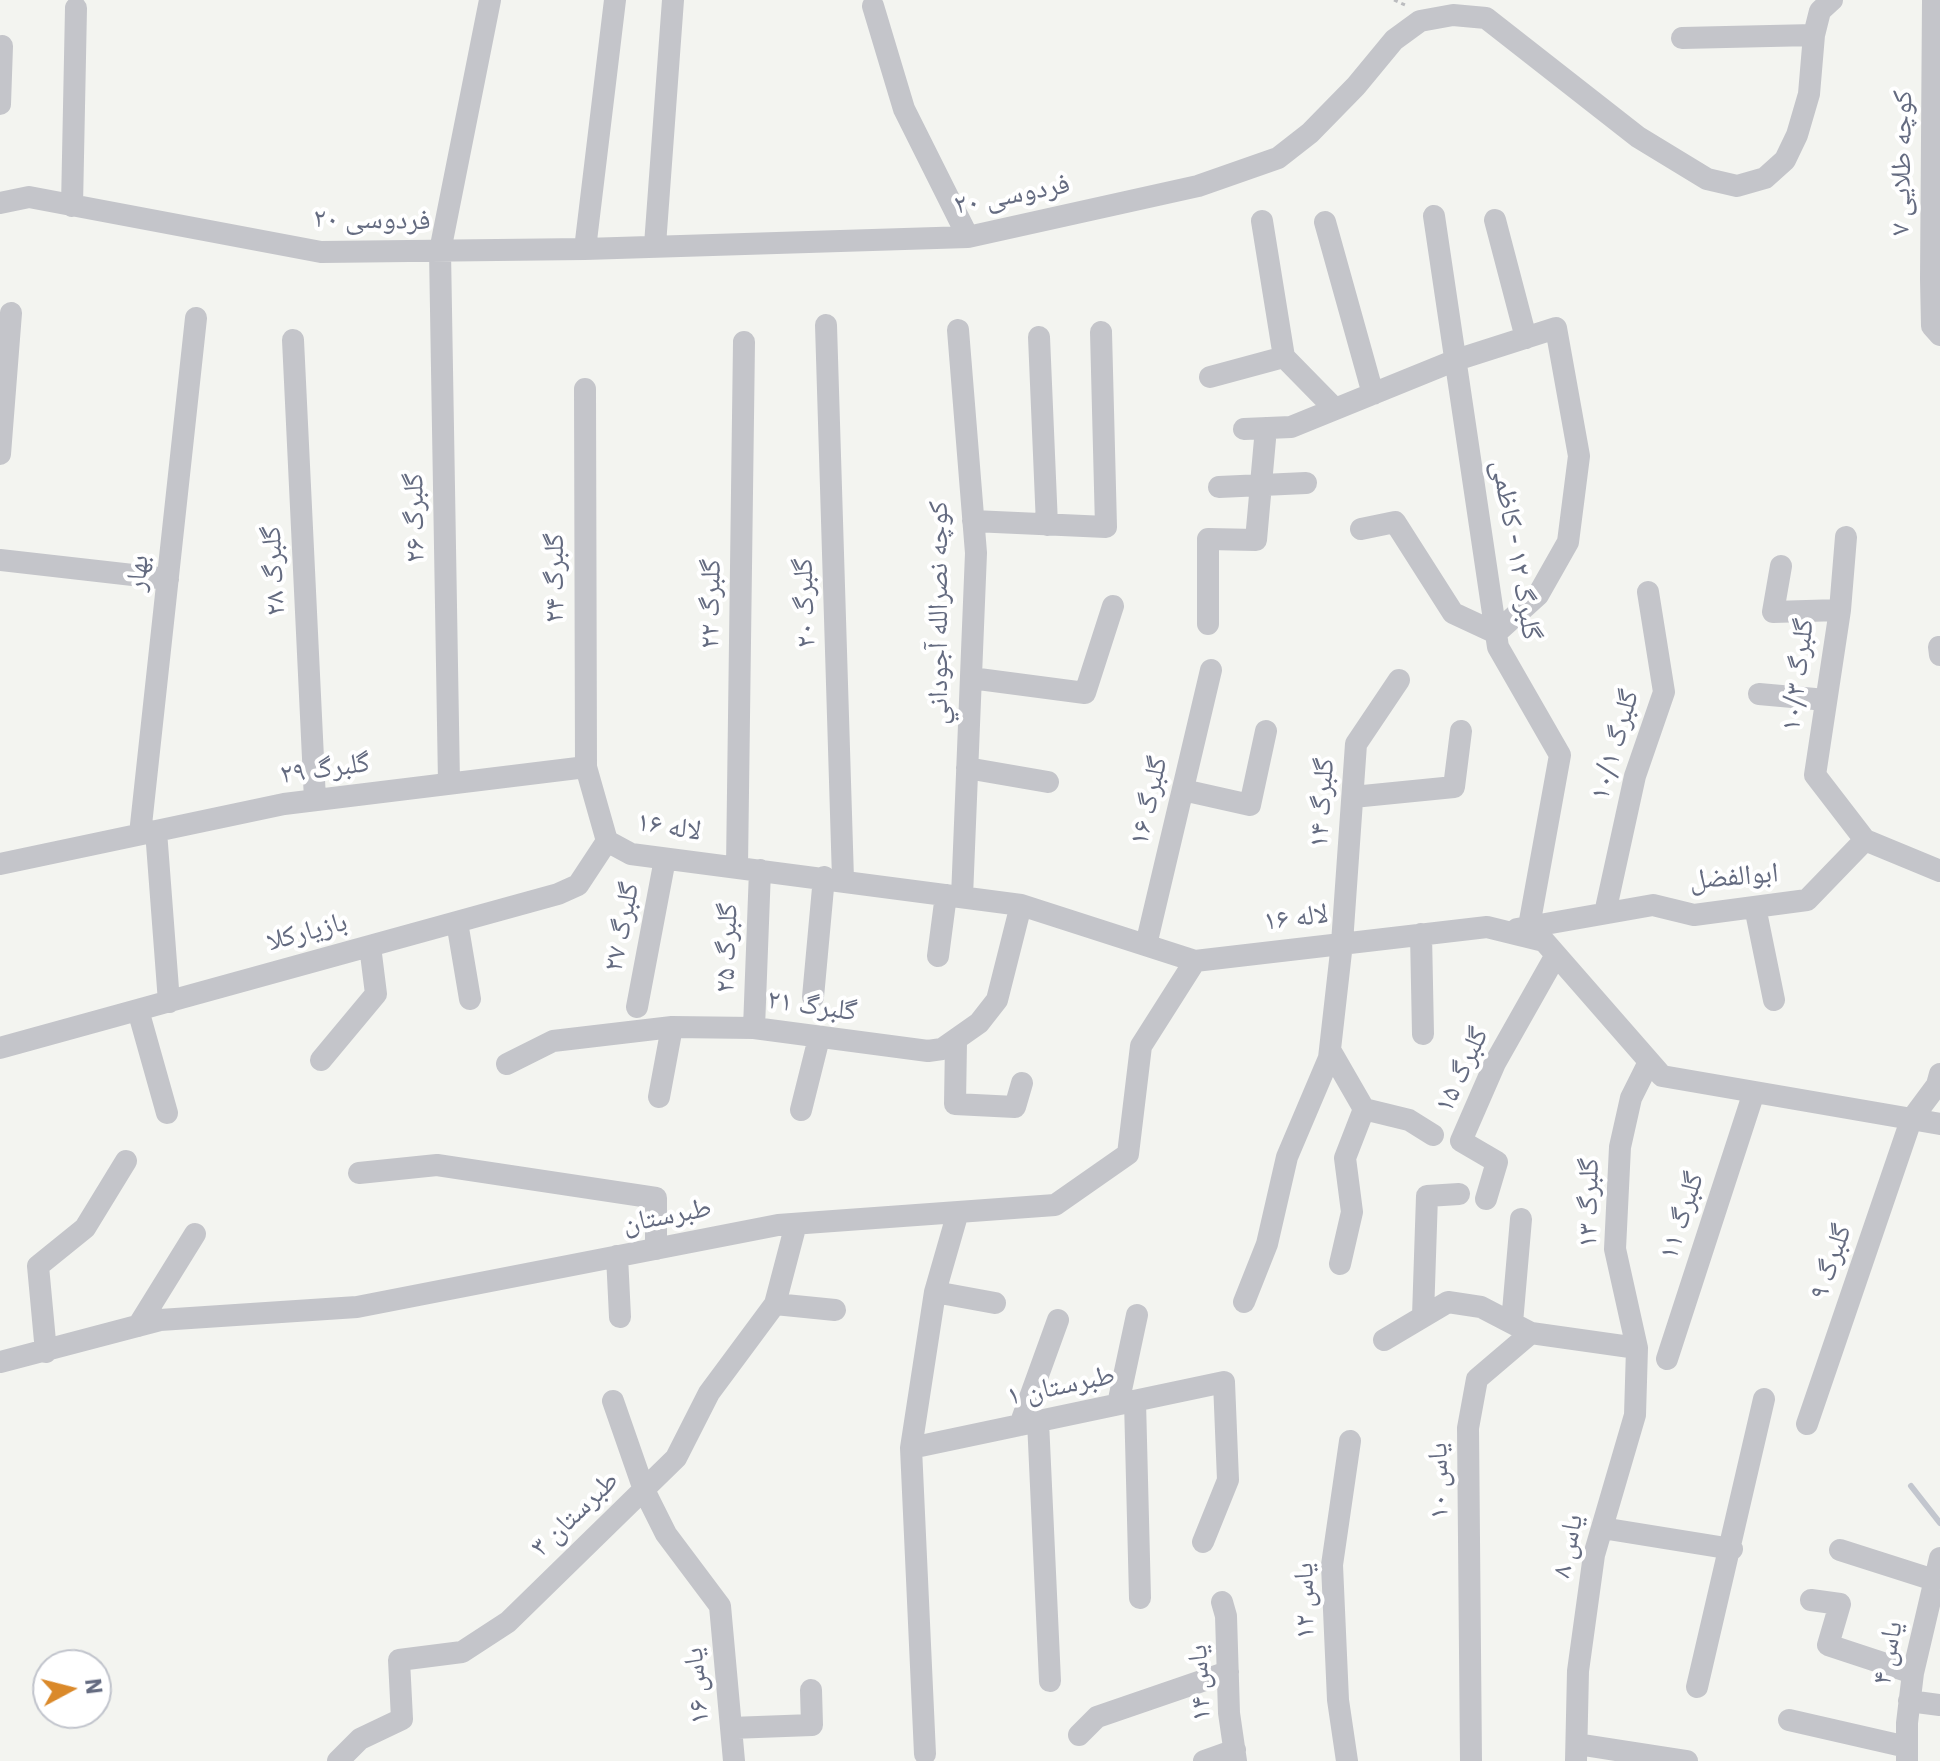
<!DOCTYPE html>
<meta charset="utf-8">
<style>
body{margin:0}
#map{position:relative;width:1940px;height:1761px;overflow:hidden;background:#f3f4f0;font-family:"IBM Plex Sans",sans-serif}
canvas{display:block}
.north{position:absolute;left:32px;top:1649px;width:80px;height:80px;box-sizing:border-box;background:#fff;border:2px solid #c1c4cc;border-radius:50%;rotate:83deg;font-size:22px;font-weight:700;line-height:32px;text-align:center;color:#646b80}
.north::after{content:'';display:block;margin:auto;width:28px;height:36px;background:#da892a;clip-path:polygon(50% 0,100% 100%,50% 72%,0 100%)}
</style>
<div id="map">
<canvas width="1940" height="1761"></canvas>
<div class="north">N</div>
</div>
<script>
const g = document.querySelector('canvas').getContext('2d');
g.lineJoin = 'round';
const shape = rows => new Path2D(rows.map(r => 'M' + r).join(''));
function stroke(path, color, width, dash) { g.strokeStyle = color; g.lineWidth = width; g.lineCap = dash ? 'butt' : 'round'; g.setLineDash(dash || []); g.stroke(path); }
function drawText(font, color, halo, rows, align = 'center') {
  g.font = font + ' "IBM Plex Sans","Noto Naskh Arabic",sans-serif'; g.lineWidth = 8; g.setLineDash([]); g.textBaseline = 'middle'; g.strokeStyle = halo; g.fillStyle = color; for (const [text, x, y, turn = 0] of rows) {
    g.save(); g.translate(x, y); g.rotate((+turn || 0) * Math.PI / 180); g.textAlign = isNaN(turn) ? turn : align; if (halo) g.strokeText(text, 0, 0); g.fillText(text, 0, 0); g.restore();
  }
}
stroke(shape([
 [1911,1486,1940,1523]
]), '#c2c6ce', 6);
stroke(shape([
 [1394,0,1405,5]
]), '#bbbcbf', 3, [4, 4]);
stroke(shape([
 [1933,0,1931,279,1932,326,1940,335],
 [873,6,904,109,968,237],
 [1682,38,1814,35],
 [0,104,2,46],
 [0,203,29,197,321,252,585,249,968,237,1198,186,1278,158,1310,133,1356,86,1394,40,1420,21,1453,15,1486,18,1638,137,1707,179,1737,186,1765,178,1785,160,1797,135,1809,94,1814,35,1820,11,1832,0],
 [72,206,76,8],
 [1434,216,1498,647,1560,755,1529,926],
 [1495,220,1526,338],
 [1262,221,1284,357,1335,409],
 [1325,222,1373,394],
 [655,245,673,0],
 [585,249,615,0],
 [826,325,843,879],
 [958,330,976,553,962,897],
 [1039,337,1047,525],
 [293,340,315,800],
 [1210,377,1284,357],
 [585,389,586,767],
 [1244,429,1291,427,1456,360,1556,328,1579,456,1568,542,1538,595,1496,633,1453,613,1395,522,1361,529],
 [0,454,11,313],
 [1219,487,1306,483],
 [973,521,1106,527,1101,332],
 [0,560,168,579],
 [1781,566,1773,612,1840,610,1815,775,1865,840],
 [1840,610,1846,537],
 [1208,624,1208,539,1256,540,1266,428],
 [1939,647,1940,655],
 [971,678,1085,693,1113,606],
 [1759,694,1826,700],
 [967,768,1048,782],
 [449,783,440,251,490,0],
 [1183,790,1250,805,1266,731],
 [1353,797,1454,787,1461,731],
 [156,831,169,1002],
 [140,834,196,318],
 [0,864,284,804,586,767,607,841,631,854,1021,905,1195,961,1487,927,1544,941,1662,1076,1940,1124],
 [737,867,744,342],
 [1755,907,1774,1000],
 [1605,913,1635,776,1664,692,1648,592],
 [457,922,470,999],
 [1517,929,1653,905,1694,915,1807,900,1865,840,1940,871],
 [1421,934,1423,1034],
 [1146,945,1211,670],
 [938,956,946,895],
 [813,997,824,877],
 [637,1007,665,859],
 [138,1010,167,1113],
 [754,1028,760,870],
 [956,1042,955,1104,1015,1107,1022,1083],
 [0,1048,558,894,578,885,607,841],
 [1330,1050,1364,1109,1409,1120,1433,1135],
 [321,1060,376,994,370,946],
 [507,1064,553,1041,672,1027,754,1028,928,1051,942,1049,979,1023,997,1000,1021,905],
 [659,1097,672,1027],
 [801,1110,819,1038],
 [359,1173,437,1165,656,1198,656,1249],
 [1486,1199,1497,1162,1461,1141,1495,1063,1556,955],
 [617,1256,620,1317],
 [1340,1264,1352,1212,1345,1158,1364,1109],
 [935,1292,995,1303],
 [1244,1302,1267,1244,1287,1157,1329,1058,1342,943,1356,744,1399,680],
 [775,1304,835,1310],
 [1423,1316,1427,1196,1459,1194],
 [1512,1323,1521,1219],
 [138,1326,195,1234],
 [1384,1340,1448,1302,1481,1307,1531,1333],
 [46,1352,38,1266,85,1228,126,1161],
 [1667,1359,1754,1092],
 [0,1362,160,1320,357,1307,778,1225,1055,1205,1128,1154,1141,1046,1195,961],
 [613,1401,644,1490,666,1534,720,1606,734,1761],
 [1135,1401,1140,1598],
 [1118,1404,1137,1315],
 [1038,1421,1050,1681],
 [1807,1424,1911,1120,1937,1085,1940,1074],
 [1020,1425,1058,1320],
 [911,1448,935,1292,958,1212],
 [1602,1528,1732,1549],
 [1840,1550,1934,1580],
 [1811,1600,1840,1604,1828,1645,1913,1673],
 [1222,1602,1226,1616,1229,1713,1236,1761],
 [1697,1687,1764,1399],
 [1909,1701,1940,1705],
 [1789,1720,1907,1747],
 [731,1728,812,1725,811,1690],
 [1079,1735,1097,1717,1228,1672],
 [1577,1744,1687,1761],
 [925,1754,911,1448,1224,1382,1228,1480,1203,1542],
 [338,1761,360,1739,402,1719,399,1660,462,1652,508,1622,676,1458,709,1393,775,1304,796,1224],
 [1204,1761,1235,1750],
 [1347,1761,1338,1700,1332,1565,1350,1441],
 [1471,1761,1468,1428,1477,1379,1531,1333,1637,1348],
 [1576,1761,1578,1671,1594,1555,1635,1415,1637,1348,1615,1249,1620,1147,1631,1098,1649,1062],
 [1907,1761,1907,1723,1913,1673,1940,1558]
]), '#c4c5ca', 22);
drawText('28px', '#646b80', '#fff', [
 ["کوچه طلایی ۷",1902,163,-89],
 ["فردوسی ۲۰",1012,195,-11],
 ["فردوسی ۲۰",372,220,1],
 ["گلبرگ ۲۶",415,518,-91],
 ["گلبرگ ۱۲ - کاظمی",1516,550,80],
 ["گلبرگ ۲۸",274,571,-93],
 ["بهار",138,573,-84],
 ["گلبرگ ۲۴",555,578,-90],
 ["گلبرگ ۲۰",805,603,-92],
 ["گلبرگ ۲۲",711,604,-89],
 ["كوچه نصرالله آجوداني",939,613,-90],
 ["گلبرگ ۱۰/۳",1798,675,-83],
 ["گلبرگ ۱۰/۱",1615,745,-74],
 ["گلبرگ ۲۹",325,769,-8],
 ["گلبرگ ۱۶",1149,801,-77],
 ["گلبرگ ۱۴",1322,803,-86],
 ["لاله ۱۶",669,827,9],
 ["ابوالفضل",1734,877,-5],
 ["لاله ۱۶",1296,918,-7],
 ["گلبرگ ۲۷",622,927,-79],
 ["بازیارکلا",307,932,-15],
 ["گلبرگ ۲۵",727,948,-88],
 ["گلبرگ ۲۱",812,1006,8],
 ["گلبرگ ۱۵",1462,1070,-65],
 ["گلبرگ ۱۳",1589,1203,-89],
 ["طبرستان",667,1216,-11],
 ["گلبرگ ۱۱",1682,1216,-72],
 ["گلبرگ ۹",1831,1262,-71],
 ["طبرستان ۱",1061,1386,-12],
 ["یاس ۱۰",1439,1481,-91],
 ["طبرستان ۳",575,1514,-44],
 ["یاس ۸",1568,1546,-78],
 ["یاس ۱۲",1305,1601,-91],
 ["یاس ۴",1888,1653,-79],
 ["یاس ۱۴",1200,1683,-93],
 ["یاس ۱۶",697,1686,-95]
]);
</script>
